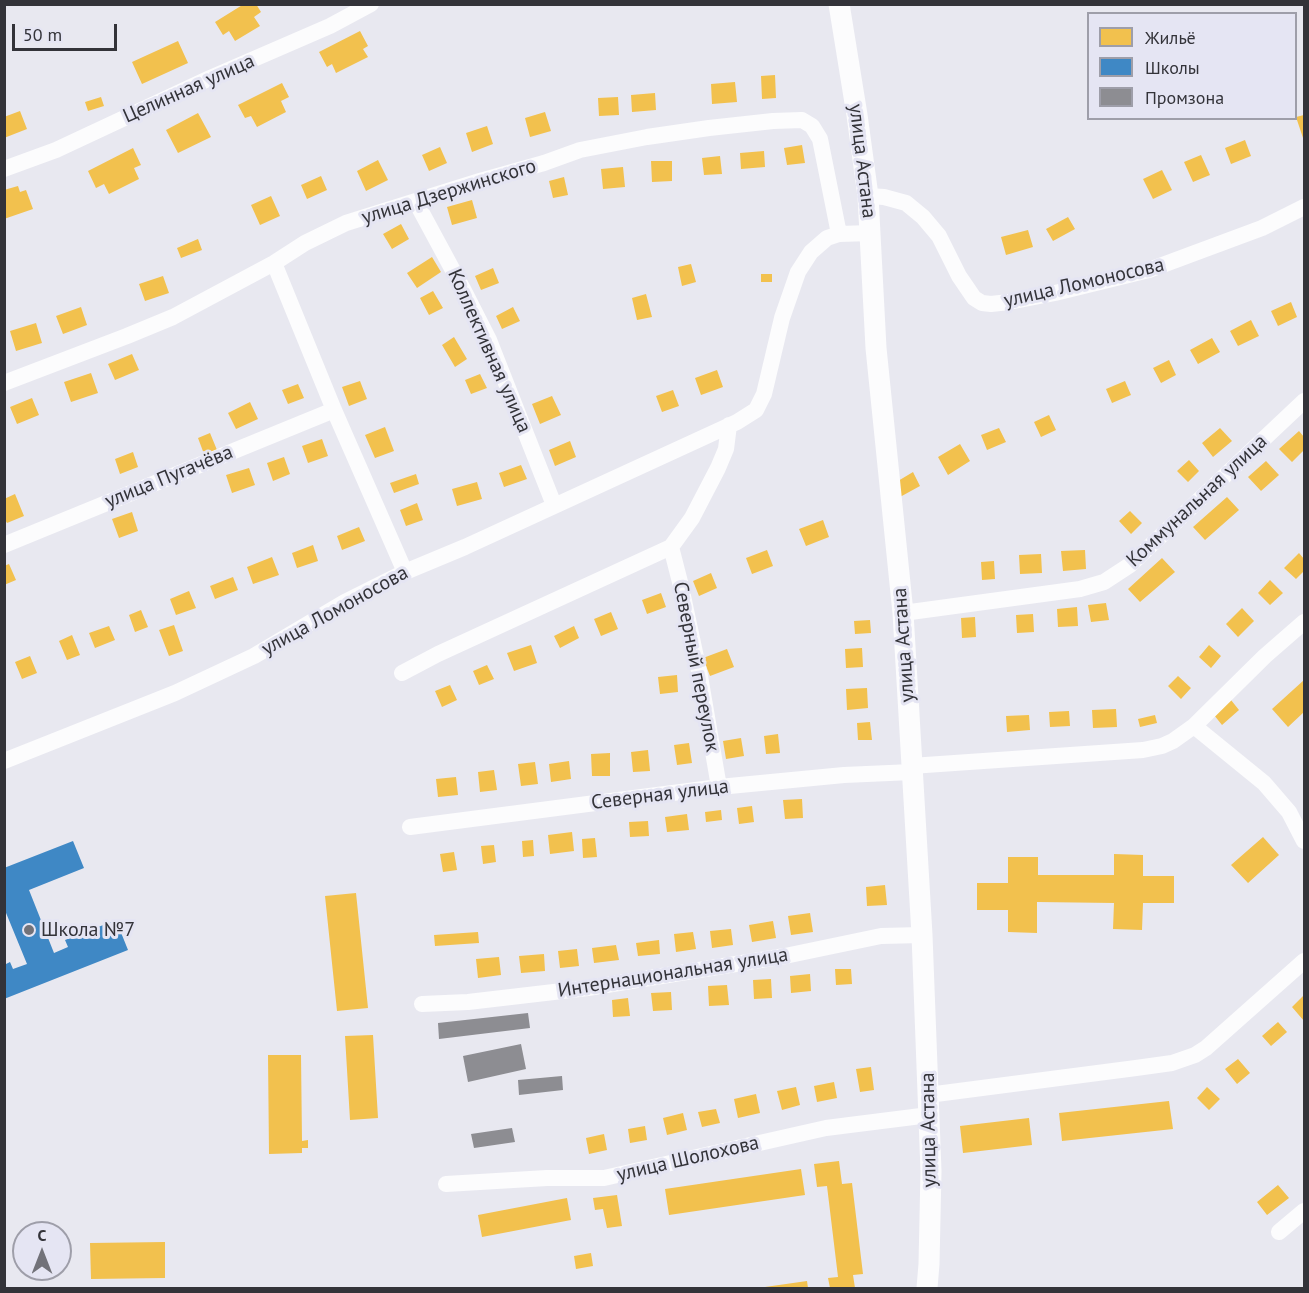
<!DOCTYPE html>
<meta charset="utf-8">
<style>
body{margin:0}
#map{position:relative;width:1309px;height:1293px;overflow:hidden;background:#e8e8f0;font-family:"PT Sans",sans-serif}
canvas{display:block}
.frame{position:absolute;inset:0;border:6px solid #333339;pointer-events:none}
.legend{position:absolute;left:1087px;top:12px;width:210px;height:108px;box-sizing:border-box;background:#e5e5f3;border:2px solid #9e9ea9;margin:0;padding:8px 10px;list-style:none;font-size:18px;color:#333339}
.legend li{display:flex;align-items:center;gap:12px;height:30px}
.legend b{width:30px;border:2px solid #9e9ea9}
.north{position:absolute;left:12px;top:1221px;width:60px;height:60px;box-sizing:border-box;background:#e5e5f3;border:2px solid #9e9ea9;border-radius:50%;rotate:0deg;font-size:16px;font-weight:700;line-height:24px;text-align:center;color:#333339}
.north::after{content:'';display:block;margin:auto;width:21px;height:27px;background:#727279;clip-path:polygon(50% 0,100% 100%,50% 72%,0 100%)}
.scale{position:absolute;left:12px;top:24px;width:105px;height:27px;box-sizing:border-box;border:3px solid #333339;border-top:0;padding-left:8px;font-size:18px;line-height:21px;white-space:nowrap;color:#333339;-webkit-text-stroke:4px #e5e5f3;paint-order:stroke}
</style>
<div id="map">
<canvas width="1309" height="1293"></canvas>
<div class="frame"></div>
<ul class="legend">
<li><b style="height:16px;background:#f2c14e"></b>Жильё</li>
<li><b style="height:16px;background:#3f88c5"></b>Школы</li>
<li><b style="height:16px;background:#8d8d92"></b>Промзона</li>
</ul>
<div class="north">С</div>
<div class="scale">50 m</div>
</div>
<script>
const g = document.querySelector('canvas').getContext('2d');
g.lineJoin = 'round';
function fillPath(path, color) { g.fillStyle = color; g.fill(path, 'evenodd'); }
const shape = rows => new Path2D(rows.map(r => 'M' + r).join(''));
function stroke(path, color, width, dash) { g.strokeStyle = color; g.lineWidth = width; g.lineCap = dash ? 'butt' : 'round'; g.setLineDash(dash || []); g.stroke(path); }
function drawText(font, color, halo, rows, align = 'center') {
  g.font = font + ' "PT Sans",sans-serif'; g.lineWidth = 6; g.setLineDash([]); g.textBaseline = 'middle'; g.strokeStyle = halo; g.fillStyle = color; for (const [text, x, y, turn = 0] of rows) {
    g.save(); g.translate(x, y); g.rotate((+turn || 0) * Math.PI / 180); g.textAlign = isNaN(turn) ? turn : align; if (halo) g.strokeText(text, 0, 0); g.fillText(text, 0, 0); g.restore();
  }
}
fillPath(shape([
 [244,4,256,4,261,12,254,17,260,26,235,41,229,31,223,35,215,22],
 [360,31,368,46,363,49,368,57,336,73,332,64,327,67,319,52],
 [178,41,188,63,142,84,132,62],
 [775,75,776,98,762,99,761,76],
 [735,82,737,102,712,104,711,84],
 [282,83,289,97,281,101,286,112,257,127,251,116,245,118,238,105],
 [655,93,656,110,632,112,631,95],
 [101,97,104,106,88,111,85,102],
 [618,97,619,115,599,116,598,98],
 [20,111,27,129,4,138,4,117],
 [545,112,551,131,530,137,525,118],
 [198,113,211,137,178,153,166,130],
 [1304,115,1304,141,1296,117],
 [487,126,493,144,472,152,466,133],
 [1245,140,1251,156,1231,164,1225,148],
 [802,145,805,163,787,165,784,148],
 [440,147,447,163,429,171,422,155],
 [133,148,141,165,134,168,139,179,109,194,104,184,96,188,88,171],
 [764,151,765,167,741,169,740,153],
 [1201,155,1210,175,1193,182,1184,162],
 [720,156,722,174,704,175,702,158],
 [378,160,388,180,366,191,357,171],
 [651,161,672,161,672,181,652,182],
 [623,167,625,187,603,189,601,169],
 [1162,170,1172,190,1153,199,1143,179],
 [321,176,327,190,307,199,301,185],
 [564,177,568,195,553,198,549,181],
 [18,186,20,192,26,190,33,209,4,219,4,190],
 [271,196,280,216,260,225,251,205],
 [472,200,477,218,452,225,447,207],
 [1068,217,1075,229,1053,241,1046,229],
 [401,224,409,239,392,249,383,234],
 [1028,230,1033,247,1006,255,1001,237],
 [198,239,202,250,181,258,177,248],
 [432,257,441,272,417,288,407,273],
 [691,264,696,282,682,286,678,267],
 [493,268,499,283,481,290,475,276],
 [761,274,772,274,772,282,761,282],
 [163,276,169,293,145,301,139,284],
 [433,291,443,308,429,315,420,298],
 [646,294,652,317,637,320,632,298],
 [1291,302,1297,317,1278,326,1271,311],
 [81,307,87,325,63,334,56,316],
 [513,307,520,321,502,329,496,316],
 [1251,320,1259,336,1238,346,1230,331],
 [36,323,42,343,16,351,10,331],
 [454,337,467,359,455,367,442,345],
 [1212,338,1220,352,1198,364,1190,350],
 [132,354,139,370,115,380,108,364],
 [1169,360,1176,375,1161,383,1153,368],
 [717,370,723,387,701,395,695,378],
 [91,373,98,393,71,402,64,382],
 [480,374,487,388,471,394,465,380],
 [360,381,367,399,349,406,342,387],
 [1125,381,1131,395,1112,403,1106,389],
 [298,384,304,398,288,404,282,390],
 [673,390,679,406,662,412,656,396],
 [552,396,561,415,540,424,532,404],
 [32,398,39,415,17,424,10,407],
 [250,402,258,419,236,429,228,413],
 [1049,415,1056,430,1041,437,1034,422],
 [385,427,394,451,375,458,365,435],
 [999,428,1006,442,987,450,981,435],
 [1220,428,1232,441,1213,457,1202,443],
 [1299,431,1304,437,1304,450,1292,462,1279,449],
 [210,433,217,450,204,454,198,438],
 [322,439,328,456,308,463,302,446],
 [570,441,576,457,555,466,549,450],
 [960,444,970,461,948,475,938,457],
 [133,452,138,467,120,474,115,459],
 [284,457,290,474,273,481,267,463],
 [1189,460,1199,471,1188,482,1177,471],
 [1266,461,1279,475,1261,491,1248,477],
 [521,465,527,479,504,487,499,473],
 [249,468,255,485,232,493,226,475],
 [913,472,920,486,900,497,893,484],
 [416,474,419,484,394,493,390,483],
 [477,482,482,499,457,506,452,489],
 [15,494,24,516,7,523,4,518,4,499],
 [1227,497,1239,510,1205,540,1193,527],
 [417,503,423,520,406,526,400,510],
 [1130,511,1142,523,1131,534,1119,521],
 [132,512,138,531,119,538,112,519],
 [823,520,829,537,806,546,799,529],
 [359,527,365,541,342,550,337,536],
 [313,545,318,561,297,568,292,553],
 [767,550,773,566,752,574,746,558],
 [1085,550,1086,569,1063,571,1061,551],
 [1299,553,1304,559,1304,571,1296,579,1284,568],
 [1041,554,1042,573,1020,574,1019,555],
 [272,557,279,575,253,584,247,567],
 [1162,558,1175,572,1140,602,1128,589],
 [994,561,995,579,982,580,981,562],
 [9,564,16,580,4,585,4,566],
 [711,573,717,588,699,596,693,581],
 [233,577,238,590,215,599,210,586],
 [1270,580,1283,593,1270,605,1258,593],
 [189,591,196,608,176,615,170,599],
 [661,593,666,607,647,614,642,600],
 [1106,603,1109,620,1091,622,1088,605],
 [1077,607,1078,626,1058,627,1057,609],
 [1242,608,1254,621,1238,637,1226,624],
 [141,610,148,627,135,632,129,615],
 [611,612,618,629,601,636,594,619],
 [1033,614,1034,632,1017,633,1016,615],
 [975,617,976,637,962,638,961,618],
 [870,620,871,633,855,634,854,621],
 [174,625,183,651,169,656,159,630],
 [109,626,115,640,95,648,89,633],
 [574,626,579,638,560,648,554,636],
 [72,635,80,655,67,660,59,641],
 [531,645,537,663,514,671,507,653],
 [1209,645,1221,656,1211,668,1199,657],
 [862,648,863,667,846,668,845,649],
 [727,649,734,667,710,676,703,658],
 [30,656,37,673,22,679,15,662],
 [487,665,494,679,479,685,473,671],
 [677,675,678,692,660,694,658,677],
 [1178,676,1191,688,1181,699,1168,686],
 [1304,680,1304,712,1288,727,1272,709],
 [450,685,457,700,442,707,435,691],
 [867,688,868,708,847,710,846,689],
 [1231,700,1239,710,1222,725,1214,715],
 [1116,709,1117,727,1093,728,1092,710],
 [1069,711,1070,726,1050,727,1049,712],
 [1029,715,1030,730,1007,732,1006,716],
 [1155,715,1157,723,1140,727,1138,719],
 [870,722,872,740,858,740,857,723],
 [778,734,780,753,766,754,764,736],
 [741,738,744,756,726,759,723,741],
 [689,743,692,763,677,765,674,745],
 [648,750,650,771,633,772,631,752],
 [610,753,610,776,592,776,591,754],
 [569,761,571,779,551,782,549,764],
 [535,762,538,784,521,786,518,764],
 [494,770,497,790,480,792,478,772],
 [456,777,458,795,438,797,436,779],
 [802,799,803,818,785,819,783,800],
 [752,806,754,822,739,824,737,808],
 [721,810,722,820,706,822,705,812],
 [687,814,689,830,667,832,665,817],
 [648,821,649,836,630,837,629,822],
 [572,832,574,851,550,854,548,835],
 [1263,837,1279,855,1248,883,1231,865],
 [595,838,597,857,583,858,582,839],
 [533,840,534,856,523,857,522,841],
 [494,845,496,862,483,864,481,846],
 [454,852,457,870,443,872,440,854],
 [1114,854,1143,855,1143,876,1174,876,1174,903,1143,903,1142,930,1113,929,1114,903,1037,902,1037,933,1008,932,1008,910,977,910,977,883,1008,883,1008,857,1038,857,1038,875,1114,875],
 [885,885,887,905,867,906,866,887],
 [356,893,368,1008,337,1011,325,896],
 [810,913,813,932,791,935,788,916],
 [773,921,776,938,752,942,749,925],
 [731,929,733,945,712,948,710,931],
 [478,932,479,943,435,946,434,935],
 [693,932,696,949,676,952,674,934],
 [659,940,660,954,638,956,636,943],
 [616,945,619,960,594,963,592,948],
 [577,949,579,966,560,968,558,951],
 [544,954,545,971,521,973,519,956],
 [499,957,501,975,478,978,476,959],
 [835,969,851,969,852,984,836,985],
 [810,974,811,991,791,993,790,976],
 [771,979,772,998,754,999,753,980],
 [727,985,729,1005,709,1006,708,986],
 [671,992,672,1010,653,1011,651,993],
 [1304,995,1304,1021,1292,1007],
 [628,998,630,1016,613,1017,612,1000],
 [1278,1022,1287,1032,1271,1046,1262,1036],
 [373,1035,378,1118,350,1120,345,1036],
 [268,1055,301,1055,302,1141,308,1140,308,1148,302,1148,302,1153,269,1154],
 [1238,1059,1250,1073,1237,1084,1225,1069],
 [871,1067,874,1090,860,1092,856,1069],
 [834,1082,837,1098,817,1102,814,1086],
 [796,1087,800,1105,782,1110,777,1091],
 [1207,1087,1220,1099,1209,1110,1197,1098],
 [756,1094,760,1113,738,1118,734,1099],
 [1169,1101,1173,1129,1062,1141,1059,1113],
 [716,1109,720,1123,702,1127,698,1112],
 [683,1113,687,1130,667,1135,663,1118],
 [1029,1118,1032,1145,963,1153,960,1126],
 [645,1126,647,1140,630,1143,628,1129],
 [604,1134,607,1150,589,1154,586,1138],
 [839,1161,842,1184,852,1183,863,1274,853,1275,855,1288,830,1288,828,1278,838,1277,827,1186,817,1187,814,1164],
 [801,1169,805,1195,669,1215,665,1189],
 [1278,1185,1289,1198,1267,1215,1257,1202],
 [617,1195,622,1226,607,1228,603,1209,595,1210,593,1198],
 [567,1198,571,1220,482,1237,478,1215],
 [165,1242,165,1278,91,1279,90,1243],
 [591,1253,593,1266,576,1269,574,1256],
 [807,1281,808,1288,765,1288,765,1287]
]), '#f2c14e');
fillPath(shape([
 [73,841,84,868,29,890,54,953,68,947,65,940,116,920,128,950,4,999,4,965,10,962,13,969,27,964,4,908,4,868]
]), '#3f88c5');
fillPath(shape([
 [528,1013,530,1028,439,1039,438,1023],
 [521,1044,526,1069,468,1082,463,1056],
 [562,1076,563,1090,519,1095,518,1080],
 [512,1128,515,1142,474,1148,471,1134]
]), '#8d8d92');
stroke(shape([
 [4,169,56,150,210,78,330,26,371,4],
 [868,196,884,197,906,203,923,217,939,236,959,276,974,298,982,303,991,304,1009,302,1055,293,1149,270,1262,228,1304,207],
 [416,202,463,289,489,340,554,505],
 [274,263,334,410,405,572],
 [4,383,127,336,173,317,274,263,305,243,346,223,480,181,544,163,580,150,647,137,709,128,773,121,802,120,812,126,820,139,839,234],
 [4,545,334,410],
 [671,547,680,582,700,676,719,787],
 [903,613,1080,589,1104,582,1130,565,1304,401],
 [402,673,438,654,671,547,692,518,718,468,726,449,729,425],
 [1194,726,1264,783,1289,812,1304,841],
 [4,761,175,693,254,656,345,602,405,572,465,547,737,422,756,410,764,394,782,318,798,272,811,252,827,238,839,234,871,233],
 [911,766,1143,750,1162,746,1173,741,1194,726,1265,656,1304,622],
 [410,827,719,787,844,775,912,772],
 [422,1004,468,1002,588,988,785,956,881,936,922,935],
 [928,1095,1136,1068,1172,1063,1195,1055,1206,1048,1304,961],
 [446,1184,547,1178,604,1178,826,1128,929,1115],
 [1279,1232,1304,1211]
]), '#fcfcfd', 16);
stroke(shape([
 [839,4,857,115,868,196,876,348,903,613,922,935,931,1171,929,1264,927,1288]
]), '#fcfcfd', 21);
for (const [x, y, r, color] of [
 [29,930,6,"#727279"]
]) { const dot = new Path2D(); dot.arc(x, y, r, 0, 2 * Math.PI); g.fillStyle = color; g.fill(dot); stroke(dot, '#e5e5f3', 2); }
drawText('20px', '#333339', '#e5e5f3', [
 ["Целинная улица",189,89,-24],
 ["улица Астана",862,161,83],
 ["улица Дзержинского",449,192,-17],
 ["улица Ломоносова",1084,283,-13],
 ["Коллективная улица",489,351,66],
 ["улица Пугачёва",169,477,-22],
 ["Коммунальная улица",1197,501,-43],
 ["улица Ломоносова",335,611,-29],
 ["улица Астана",904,645,-94],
 ["Северный переулок",696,667,79],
 ["Северная улица",660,795,-7],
 ["Интернациональная улица",673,973,-9],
 ["улица Астана",929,1130,-91],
 ["улица Шолохова",688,1159,-13]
]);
drawText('20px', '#333339', '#e5e5f3', [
 ["Школа №7",41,930]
], 'left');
</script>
